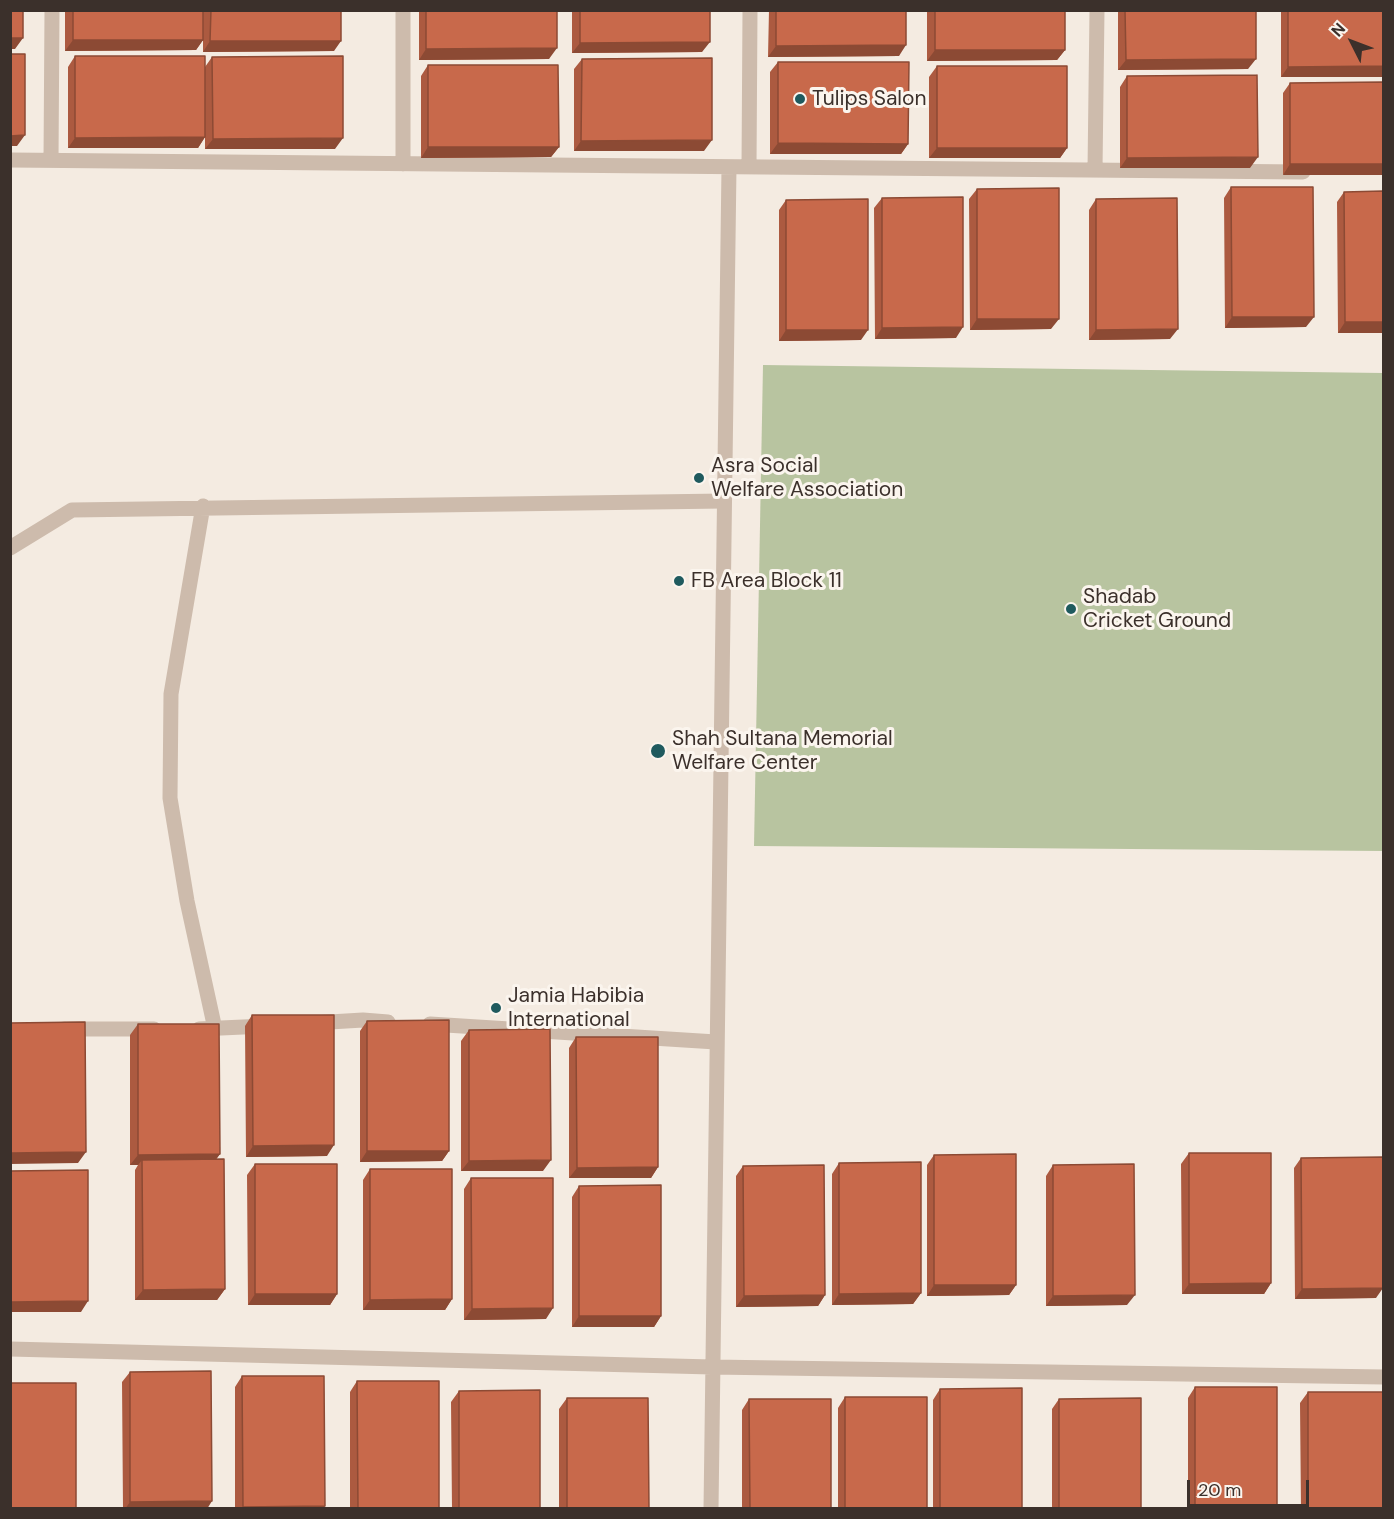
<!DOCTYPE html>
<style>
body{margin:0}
#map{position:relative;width:1394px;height:1519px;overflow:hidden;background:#f4ebe1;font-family:"DM Sans",sans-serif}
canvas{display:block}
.frame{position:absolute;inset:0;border:12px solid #3b302b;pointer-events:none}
.north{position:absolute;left:1322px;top:12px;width:60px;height:60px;-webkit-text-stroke:4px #fbf5ee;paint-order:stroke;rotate:312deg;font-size:16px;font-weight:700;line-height:24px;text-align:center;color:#3b302b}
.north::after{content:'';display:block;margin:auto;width:21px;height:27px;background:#3b302b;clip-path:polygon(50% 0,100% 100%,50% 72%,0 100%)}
.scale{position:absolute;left:1187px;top:1480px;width:122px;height:27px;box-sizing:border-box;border:3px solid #3b302b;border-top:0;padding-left:8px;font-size:18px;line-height:21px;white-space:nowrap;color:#3b302b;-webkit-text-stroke:4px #fbf5ee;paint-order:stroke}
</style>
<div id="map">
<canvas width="1394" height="1519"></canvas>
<div class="frame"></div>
<div class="north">N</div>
<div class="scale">20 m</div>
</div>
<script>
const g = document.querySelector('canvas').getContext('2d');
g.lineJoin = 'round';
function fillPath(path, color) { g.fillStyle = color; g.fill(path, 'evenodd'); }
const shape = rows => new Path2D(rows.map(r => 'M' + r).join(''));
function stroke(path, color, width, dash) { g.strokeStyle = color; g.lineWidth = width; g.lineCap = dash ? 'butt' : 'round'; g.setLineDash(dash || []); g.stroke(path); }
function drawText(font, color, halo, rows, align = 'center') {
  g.font = font + ' "DM Sans",sans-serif'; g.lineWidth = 6; g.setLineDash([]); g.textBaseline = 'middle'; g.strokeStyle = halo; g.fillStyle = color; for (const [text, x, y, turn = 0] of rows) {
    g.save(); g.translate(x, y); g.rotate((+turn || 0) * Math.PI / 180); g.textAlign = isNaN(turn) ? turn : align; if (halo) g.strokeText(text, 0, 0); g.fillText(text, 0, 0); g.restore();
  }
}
fillPath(shape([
 [763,365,1383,373,1383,851,754,846]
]), '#b8c4a0');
stroke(shape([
 [203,506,171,694,170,798,187,901,215,1029],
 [10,548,72,510,724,501],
 [313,1023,363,1020,388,1022],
 [430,1024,716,1042],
 [64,1029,154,1029],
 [199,1029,265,1026]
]), '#cdbbac', 15);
stroke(shape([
 [10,160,1303,172],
 [51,160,52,10],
 [403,164,403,10],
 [749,167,750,10],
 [1095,170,1097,10],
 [10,1349,712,1367,1384,1377],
 [711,1508,729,167]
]), '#cdbbac', 15);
fillPath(shape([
 [65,10,341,10,334,51,203,52,203,40,196,50,65,51],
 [419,10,557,10,549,59,419,60],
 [572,10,710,10,702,52,572,53],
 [769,10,906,10,899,56,768,57],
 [927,10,1065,10,1065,50,1057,60,927,61],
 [1118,10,1256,10,1248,69,1118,70],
 [1281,10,1383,10,1383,77,1281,77],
 [75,56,205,67,212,57,335,149,205,149,205,137,198,148,68,148,68,67],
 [582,59,704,151,574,151,574,69],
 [778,62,908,144,901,154,770,154,770,72],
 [428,65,559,147,551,157,421,158,421,76],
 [937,66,1067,148,1060,158,929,158,929,77],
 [1127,76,1250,168,1120,168,1120,87],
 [1383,82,1283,175,1283,93,1290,83],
 [1231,187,1306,327,1225,328,1224,198],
 [977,189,1051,329,970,330,969,199],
 [1344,192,1383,333,1338,333,1337,202],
 [882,198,956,338,875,339,874,208],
 [1096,199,1170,339,1089,340,1089,210],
 [786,200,861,340,779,341,779,210],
 [252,1015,327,1156,246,1157,245,1026],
 [367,1021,449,1151,442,1161,360,1162,360,1031],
 [138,1024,220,1154,216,1159,225,1289,217,1300,135,1300,135,1170,138,1165,130,1165,130,1035],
 [469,1030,543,1171,461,1171,461,1041],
 [576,1037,658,1167,651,1178,569,1178,569,1048],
 [1189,1153,1271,1283,1264,1294,1182,1294,1181,1164],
 [934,1155,1016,1285,1009,1295,927,1296,927,1165],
 [1301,1158,1376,1298,1295,1299,1294,1168],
 [839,1163,921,1293,913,1304,832,1305,832,1174],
 [255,1164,337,1294,330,1305,248,1305,247,1175],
 [1053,1165,1127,1305,1046,1306,1046,1176],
 [743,1166,825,1295,818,1306,736,1307,736,1176],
 [370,1169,452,1299,445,1310,363,1310,363,1180],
 [471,1178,546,1319,464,1320,464,1189],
 [579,1186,661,1316,654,1327,572,1327,572,1197],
 [130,1372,207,1509,123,1509,122,1382],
 [242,1376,325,1506,323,1509,235,1509,235,1387],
 [357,1381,439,1509,350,1509,350,1392],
 [1195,1387,1277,1509,1188,1509,1188,1398],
 [940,1389,1022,1509,933,1509,933,1400],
 [459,1391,540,1509,452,1509,451,1402],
 [1308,1392,1383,1509,1301,1509,1300,1403],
 [845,1397,927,1509,838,1509,838,1408],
 [567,1398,649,1509,559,1509,559,1409],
 [749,1399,831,1509,742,1509,742,1410],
 [1059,1399,1141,1509,1052,1509,1052,1409]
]), '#ac5a40');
fillPath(shape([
 [10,38,23,38,15,49,10,49],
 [73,40,203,40,196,50,65,51],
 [210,41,341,41,334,51,203,52],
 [710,42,702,52,572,53,580,43],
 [906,45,899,56,768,57,776,46],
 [557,48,549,59,419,60,426,49],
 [935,50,1065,50,1057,60,927,61],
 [1256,59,1248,69,1118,70,1126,60],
 [1383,66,1383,77,1281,77,1288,67],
 [25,135,17,146,10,146,10,136],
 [205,137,198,148,68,148,75,138],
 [343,138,335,149,205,149,213,139],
 [712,140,704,151,574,151,581,141],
 [778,143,908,144,901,154,770,154],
 [428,147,559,147,551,157,421,158],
 [937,148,1067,148,1060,158,929,158],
 [1258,157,1250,168,1120,168,1127,158],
 [1290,164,1383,164,1383,175,1283,175],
 [1232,317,1314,317,1306,327,1225,328],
 [977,319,1059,319,1051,329,970,330],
 [1345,322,1383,322,1383,333,1338,333],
 [963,327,956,338,875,339,882,328],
 [1178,329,1170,339,1089,340,1096,330],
 [786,330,868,330,861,340,779,341],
 [334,1145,327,1156,246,1157,253,1146],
 [367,1151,449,1151,442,1161,360,1162],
 [86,1152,78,1163,10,1164,10,1153],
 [220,1154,212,1165,142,1160,138,1165,130,1165,138,1155],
 [551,1160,543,1171,461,1171,469,1161],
 [658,1167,651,1178,569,1178,577,1168],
 [1271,1283,1264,1294,1182,1294,1189,1284],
 [934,1285,1016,1285,1009,1295,927,1296],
 [1383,1288,1376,1298,1295,1299,1302,1289],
 [225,1289,217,1300,135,1300,143,1290],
 [921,1293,913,1304,832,1305,839,1294],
 [255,1294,337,1294,330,1305,248,1305],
 [825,1295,818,1306,736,1307,744,1296],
 [1135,1295,1127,1305,1046,1306,1053,1296],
 [452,1299,445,1310,363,1310,370,1300],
 [88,1301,81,1312,10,1312,10,1302],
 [553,1308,546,1319,464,1320,472,1309],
 [579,1316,661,1316,654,1327,572,1327],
 [212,1501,207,1509,125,1509,130,1502],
 [325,1506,323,1509,241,1509,243,1507]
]), '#8c4a34');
const building = shape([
 [10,10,23,10,23,38,10,38,10,10],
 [73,10,203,10,203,40,73,40,73,10],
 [211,10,341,10,341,41,210,41,211,10],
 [426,10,557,10,557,48,426,49,426,10],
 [580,10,710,10,710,42,580,43,580,10],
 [776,10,906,10,906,45,776,46,776,10],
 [935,10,1065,10,1065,50,935,50,935,10],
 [1125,10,1256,10,1256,59,1126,60,1125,10],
 [1288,10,1383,10,1383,66,1288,67,1288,10],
 [10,54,25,54,25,135,10,136,10,54],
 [75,56,205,56,205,137,75,138,75,56],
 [343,56,343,138,213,139,212,57,343,56],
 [712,58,712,140,581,141,582,59,712,58],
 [778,62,909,62,908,144,778,143,778,62],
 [428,65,558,65,559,147,428,147,428,65],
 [937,66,1067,66,1067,148,937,148,937,66],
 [1257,75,1258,157,1127,158,1127,76,1257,75],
 [1383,82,1383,164,1290,164,1290,83,1383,82],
 [1231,187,1313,187,1314,317,1232,317,1231,187],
 [1059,188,1059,319,977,319,977,189,1059,188],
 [1383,191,1383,322,1345,322,1344,192,1383,191],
 [963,197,963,327,882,328,882,198,963,197],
 [1177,198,1178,329,1096,330,1096,199,1177,198],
 [868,199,868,330,786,330,786,200,868,199],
 [252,1015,334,1015,334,1145,253,1146,252,1015],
 [449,1020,449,1151,367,1151,367,1021,449,1020],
 [85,1022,86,1152,10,1153,10,1023,85,1022],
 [138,1024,219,1024,220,1154,138,1155,138,1024],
 [550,1029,551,1160,469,1161,469,1030,550,1029],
 [576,1037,658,1037,658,1167,577,1168,576,1037],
 [1189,1153,1271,1153,1271,1283,1189,1284,1189,1153],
 [1016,1154,1016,1285,934,1285,934,1155,1016,1154],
 [1383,1157,1383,1288,1302,1289,1301,1158,1383,1157],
 [224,1159,225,1289,143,1290,142,1160,224,1159],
 [921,1162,921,1293,839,1294,839,1163,921,1162],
 [255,1164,337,1164,337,1294,255,1294,255,1164],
 [1134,1164,1135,1295,1053,1296,1053,1165,1134,1164],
 [824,1165,825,1295,744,1296,743,1166,824,1165],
 [370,1169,452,1169,452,1299,370,1300,370,1169],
 [88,1170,88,1301,10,1302,10,1171,88,1170],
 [471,1178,553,1178,553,1308,472,1309,471,1178],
 [661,1185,661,1316,579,1316,579,1186,661,1185],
 [211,1371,212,1501,130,1502,130,1372,211,1371],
 [242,1376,324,1376,325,1506,243,1507,242,1376],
 [357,1381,439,1381,439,1509,358,1509,357,1381],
 [10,1383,76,1383,76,1509,10,1509,10,1383],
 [1195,1387,1277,1387,1277,1509,1195,1509,1195,1387],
 [1022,1388,1022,1509,940,1509,940,1389,1022,1388],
 [540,1390,540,1509,459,1509,459,1391,540,1390],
 [1308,1392,1383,1392,1383,1509,1308,1509,1308,1392],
 [845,1397,927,1397,927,1509,845,1509,845,1397],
 [567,1398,648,1398,649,1509,567,1509,567,1398],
 [1141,1398,1141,1509,1059,1509,1059,1399,1141,1398],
 [749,1399,831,1399,831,1509,750,1509,749,1399]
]);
fillPath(building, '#c8694b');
stroke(building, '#8c4a34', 1.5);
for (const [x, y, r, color] of [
 [800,99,6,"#1f5a5e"],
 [699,478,6,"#1f5a5e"],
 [679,581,6,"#1f5a5e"],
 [1071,609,6,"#1f5a5e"],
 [658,751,8,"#1f5a5e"],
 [496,1008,6,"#1f5a5e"]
]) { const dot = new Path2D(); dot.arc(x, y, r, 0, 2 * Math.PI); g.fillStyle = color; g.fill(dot); stroke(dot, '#fbf5ee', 2); }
drawText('21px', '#3b302b', '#fbf5ee', [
 ["Tulips Salon",812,99],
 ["Asra Social",711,466],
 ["Welfare Association",711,490],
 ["FB Area Block 11",691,581],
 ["Shadab",1083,597],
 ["Cricket Ground",1083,621],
 ["Shah Sultana Memorial",672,739],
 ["Welfare Center",672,763],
 ["Jamia Habibia",508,996],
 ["International",508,1020]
], 'left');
</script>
